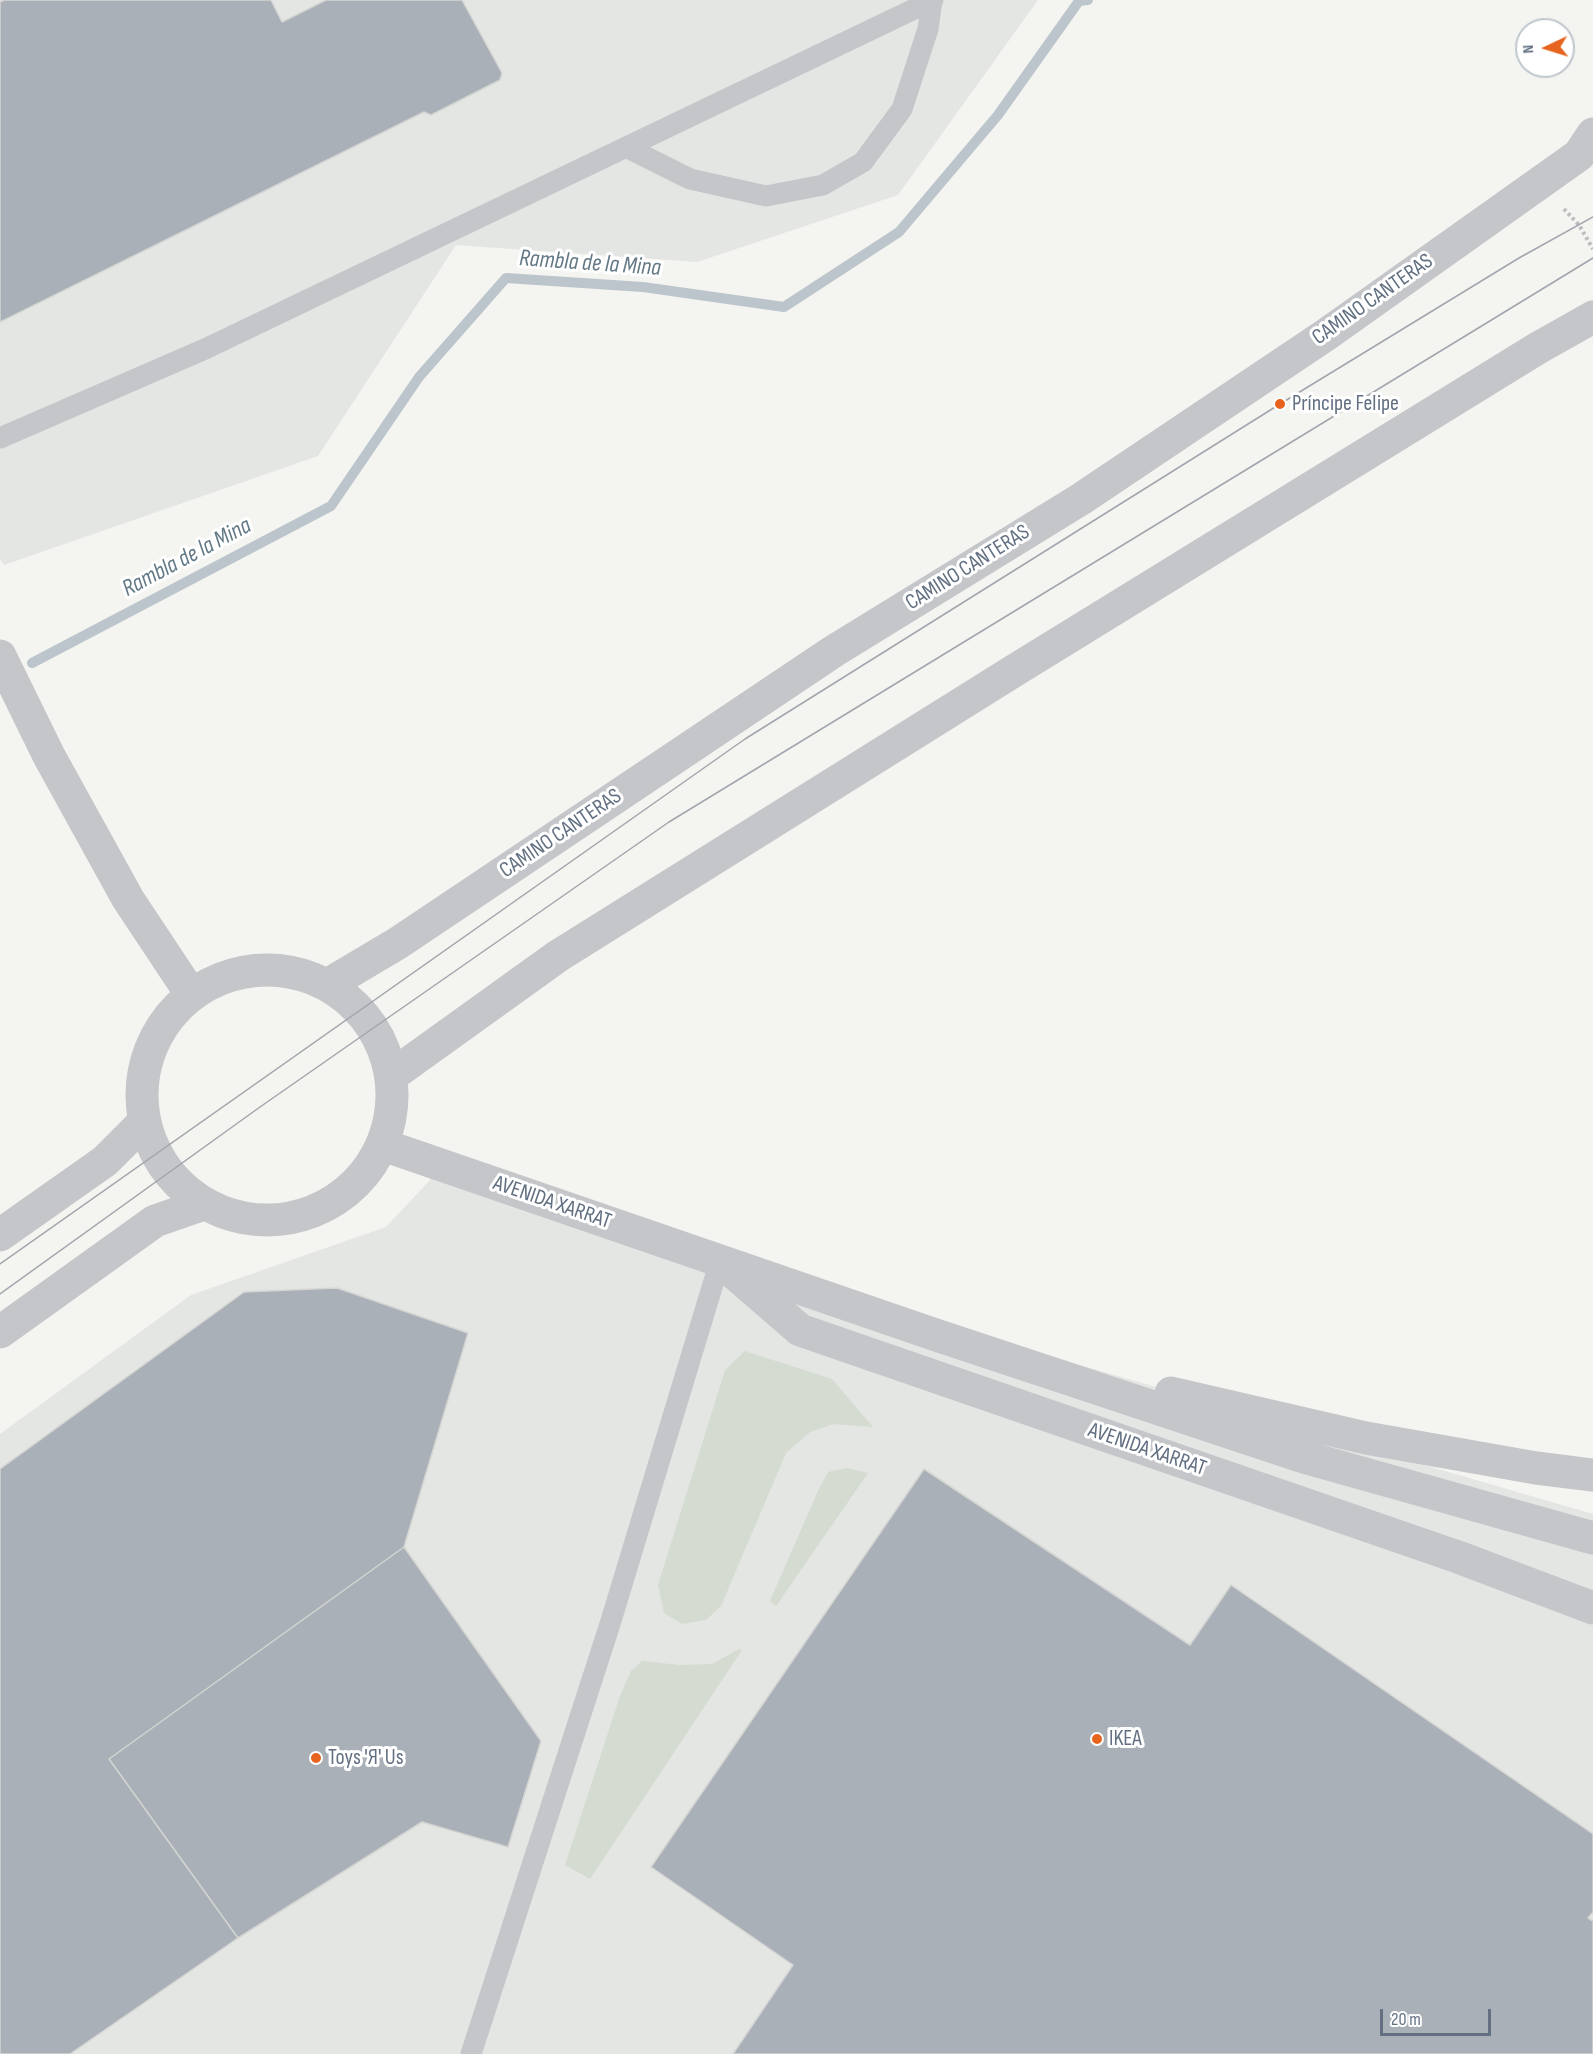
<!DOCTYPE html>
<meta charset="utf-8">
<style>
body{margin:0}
#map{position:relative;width:1593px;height:2054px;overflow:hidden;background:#f4f4f0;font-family:"Sofia Sans Condensed",sans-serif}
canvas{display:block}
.north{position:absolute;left:1515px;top:18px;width:60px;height:60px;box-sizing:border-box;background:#fff;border:2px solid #c0c6cd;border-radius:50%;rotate:266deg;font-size:16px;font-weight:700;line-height:24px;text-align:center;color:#627082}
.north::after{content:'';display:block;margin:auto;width:21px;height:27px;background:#e6641e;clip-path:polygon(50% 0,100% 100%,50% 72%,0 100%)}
.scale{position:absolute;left:1380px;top:2009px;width:111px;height:27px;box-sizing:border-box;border:3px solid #627082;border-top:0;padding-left:8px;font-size:18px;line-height:21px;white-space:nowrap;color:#627082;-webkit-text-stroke:4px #fff;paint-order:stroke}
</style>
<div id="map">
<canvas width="1593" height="2054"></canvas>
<div class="north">N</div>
<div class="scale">20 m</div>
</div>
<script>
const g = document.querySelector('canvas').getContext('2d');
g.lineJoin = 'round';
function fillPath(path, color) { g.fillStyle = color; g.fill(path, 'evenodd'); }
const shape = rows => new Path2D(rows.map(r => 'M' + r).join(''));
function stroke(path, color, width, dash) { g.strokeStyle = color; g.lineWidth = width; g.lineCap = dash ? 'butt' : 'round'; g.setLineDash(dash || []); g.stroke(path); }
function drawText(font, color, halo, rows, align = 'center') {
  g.font = font + ' "Sofia Sans Condensed",sans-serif'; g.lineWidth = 6; g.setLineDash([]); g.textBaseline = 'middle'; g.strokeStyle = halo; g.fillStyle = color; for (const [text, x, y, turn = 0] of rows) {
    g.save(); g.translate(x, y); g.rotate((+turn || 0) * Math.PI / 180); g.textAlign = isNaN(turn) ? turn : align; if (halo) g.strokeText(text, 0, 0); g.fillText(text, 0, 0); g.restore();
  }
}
fillPath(shape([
 [0,0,1038,0,898,195,697,262,456,245,318,456,4,565,0,559],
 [433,1177,1593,1514,1593,2054,0,2054,0,1434,191,1295,386,1227]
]), '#e4e6e4');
fillPath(shape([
 [745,1351,832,1379,873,1427,833,1424,810,1432,786,1453,721,1606,706,1620,682,1624,664,1613,658,1585,725,1370],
 [847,1468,868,1473,776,1606,770,1601,818,1491,828,1472],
 [739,1649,742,1650,590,1879,565,1865,620,1696,631,1671,642,1661,679,1665,712,1664]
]), '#d4dbd1');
stroke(shape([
 [32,663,331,506,419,377,506,278,643,287,784,307,899,232,998,115,1079,1,1088,0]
]), '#bcc5cc', 10);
const building = shape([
 [4,0,271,0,282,22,326,0,462,0,502,73,500,80,431,115,424,112,0,322,0,2,4,0],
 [337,1288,468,1333,404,1547,109,1759,238,1938,70,2054,0,2054,0,1469,244,1292,337,1288],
 [924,1469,1190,1645,1231,1585,1593,1834,1593,1912,1588,1918,1593,1921,1593,2054,733,2054,793,1965,651,1867,924,1469],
 [404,1547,541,1741,508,1847,422,1822,238,1938,109,1759,404,1547]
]);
fillPath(building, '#a9b0b7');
stroke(building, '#d5d5d3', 1.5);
stroke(shape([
 [1564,209,1579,225,1593,249]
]), '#bbbdbf', 4, [3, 3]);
stroke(shape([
 [628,148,690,179,766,196,823,185,863,162,902,109,928,29,932,0],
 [0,438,205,349,933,0],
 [471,2054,610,1624,720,1261]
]), '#c4c6ca', 21);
stroke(shape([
 [0,656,49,756,128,899,191,994],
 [383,1145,930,1333,1304,1457,1593,1538],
 [733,1272,800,1330,1458,1557,1593,1608],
 [1171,1393,1366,1438,1536,1468,1593,1475]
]), '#c4c6ca', 33);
stroke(shape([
 '142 1095a125 125 0 1 1 250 0a125 125 0 1 1-250 0Z',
 [329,984,398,943,834,651,1081,499,1327,334,1579,155,1593,134],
 [391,1076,558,956,1012,672,1538,348,1593,317],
 [0,1235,105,1161,144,1122],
 [0,1332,155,1221,204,1204]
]), '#c4c6ca', 33);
stroke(shape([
 [0,1264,745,739,1280,404,1519,258,1593,217],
 [0,1294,260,1107,669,822,1593,258]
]), '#a1a6ad', 1.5);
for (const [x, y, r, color] of [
 [1280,404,6,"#e6641e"],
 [1097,1739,6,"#e6641e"],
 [316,1758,6,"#e6641e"]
]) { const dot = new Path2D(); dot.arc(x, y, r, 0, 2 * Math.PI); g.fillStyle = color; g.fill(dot); stroke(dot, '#fff', 2); }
drawText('22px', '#627082', '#fff', [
 ["CAMINO CANTERAS",1373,300,-35],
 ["CAMINO CANTERAS",968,568,-32],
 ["CAMINO CANTERAS",561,834,-34],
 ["AVENIDA XARRAT",552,1203,19],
 ["AVENIDA XARRAT",1147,1450,19]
]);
drawText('22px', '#627082', '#fff', [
 ["Príncipe Felipe",1292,404],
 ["IKEA",1109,1739],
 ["Toys 'Я' Us",328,1758]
], 'left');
drawText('italic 24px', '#637986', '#fff', [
 ["Rambla de la Mina",590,264,4],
 ["Rambla de la Mina",187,558,-28]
]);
</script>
